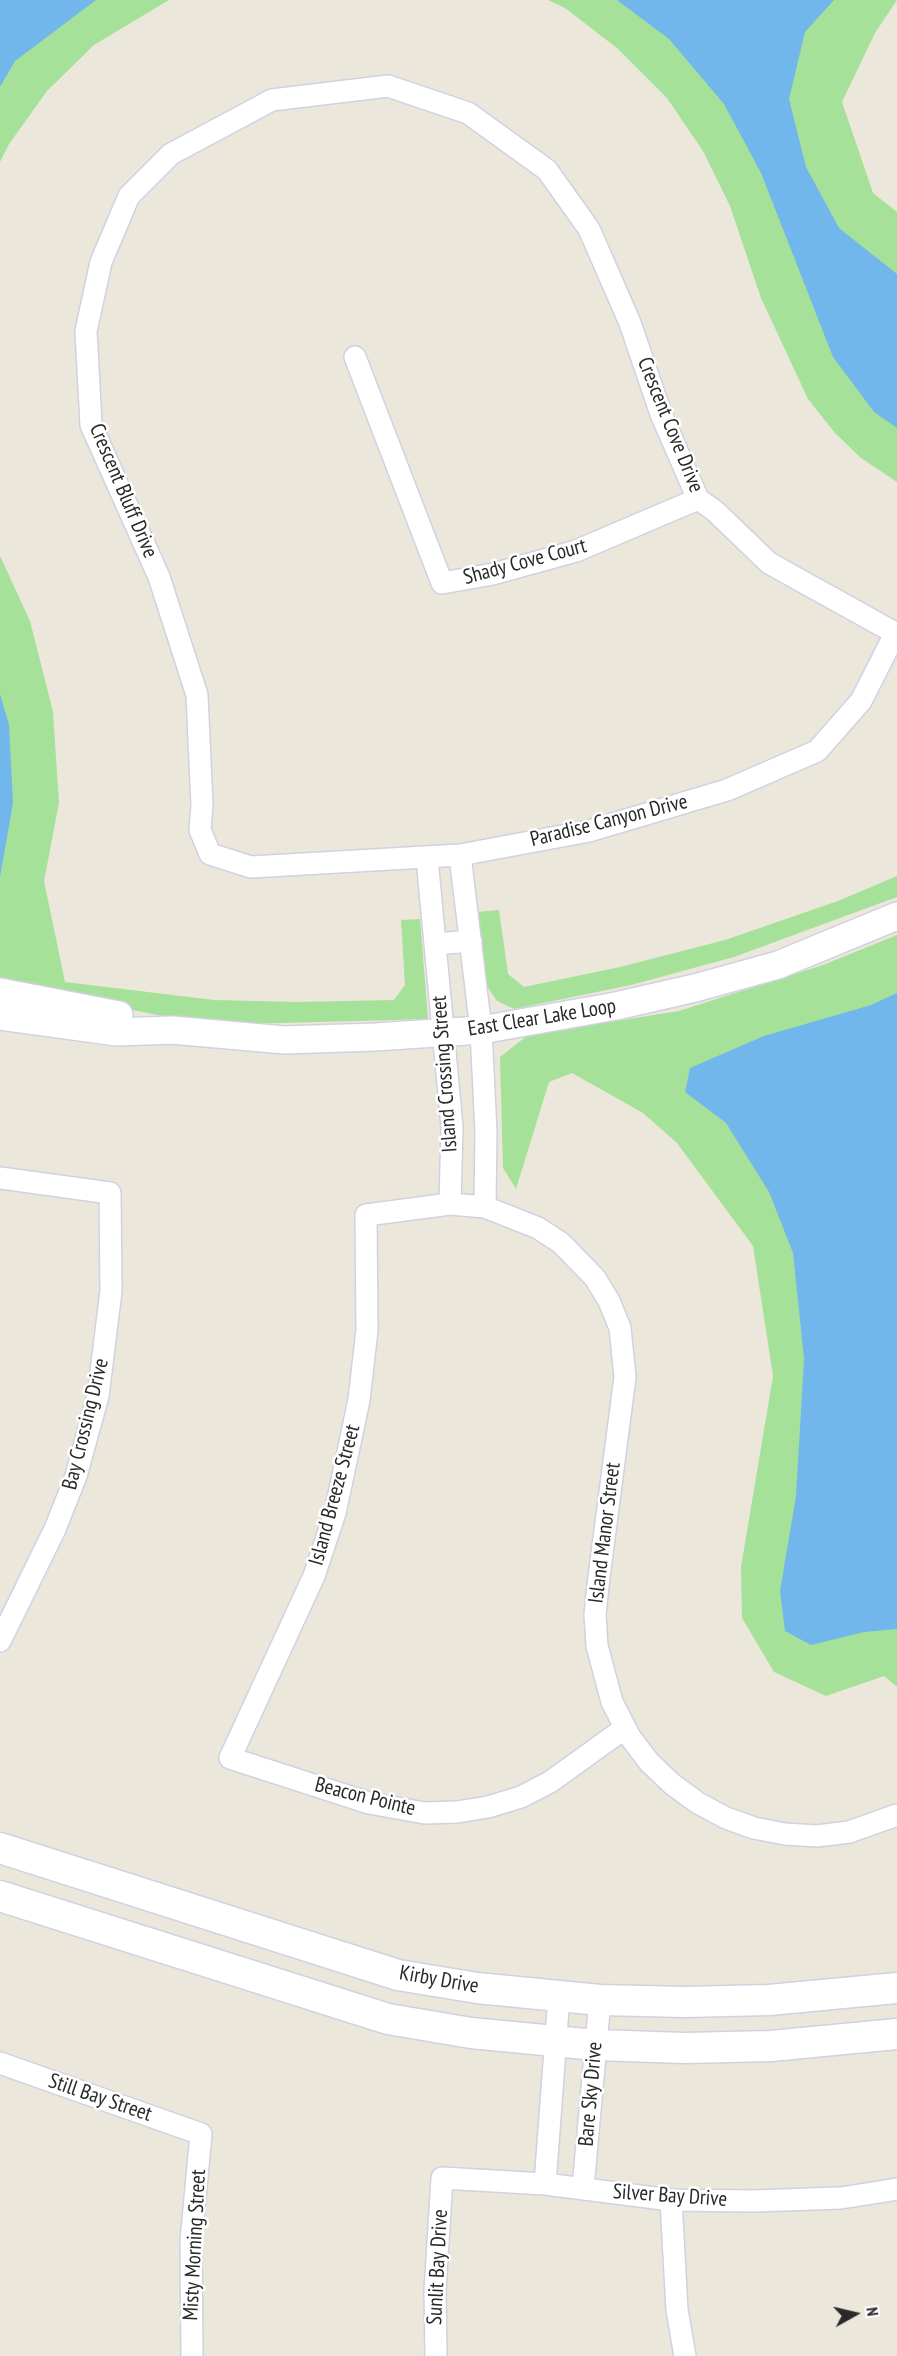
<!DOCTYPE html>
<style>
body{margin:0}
#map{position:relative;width:897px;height:2356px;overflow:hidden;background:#ebe7db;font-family:"PT Sans Narrow",sans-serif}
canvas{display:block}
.north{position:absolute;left:825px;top:2284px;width:60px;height:60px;-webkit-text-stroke:4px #fff;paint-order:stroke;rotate:82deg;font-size:16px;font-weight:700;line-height:24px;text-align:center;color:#292929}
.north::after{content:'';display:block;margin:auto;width:21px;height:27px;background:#292929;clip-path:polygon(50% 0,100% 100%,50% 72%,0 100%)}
</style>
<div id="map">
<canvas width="897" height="2356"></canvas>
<div class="north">N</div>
</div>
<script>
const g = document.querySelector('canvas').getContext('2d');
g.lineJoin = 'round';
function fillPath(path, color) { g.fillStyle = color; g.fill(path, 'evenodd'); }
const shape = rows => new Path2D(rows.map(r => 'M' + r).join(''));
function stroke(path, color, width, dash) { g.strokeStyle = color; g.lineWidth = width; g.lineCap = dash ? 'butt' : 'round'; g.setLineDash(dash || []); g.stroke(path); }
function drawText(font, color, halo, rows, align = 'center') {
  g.font = font + ' "PT Sans Narrow",sans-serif'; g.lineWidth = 5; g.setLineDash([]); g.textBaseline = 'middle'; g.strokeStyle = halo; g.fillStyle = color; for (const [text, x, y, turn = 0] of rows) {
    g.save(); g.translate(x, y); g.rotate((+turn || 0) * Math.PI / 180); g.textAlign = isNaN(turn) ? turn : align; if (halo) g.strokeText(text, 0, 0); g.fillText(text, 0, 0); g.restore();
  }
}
fillPath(shape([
 [0,0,169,0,94,45,47,91,9,144,0,162],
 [548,0,897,0,875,33,842,102,873,193,897,212,897,482,861,458,835,433,808,399,761,298,730,206,703,151,667,98,617,48,565,8],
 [0,556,30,621,53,712,59,803,44,881,65,982,214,1000,296,1002,394,1000,405,985,401,920,420,919,428,1019,209,1025,0,984],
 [897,876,897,897,734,957,631,985,514,1009,497,1001,486,985,477,912,499,910,508,974,524,987,620,967,725,940,838,901],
 [897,935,897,1687,884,1676,826,1696,774,1672,742,1618,741,1567,773,1376,753,1246,677,1143,643,1113,572,1073,549,1082,516,1189,503,1168,500,1057,528,1035,679,1011,823,965]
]), '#a6e199');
fillPath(shape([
 [0,0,96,0,15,61,0,87],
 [617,0,834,0,805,32,789,99,806,167,839,228,897,274,897,428,874,412,833,357,761,173,724,104,669,39],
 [0,694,9,725,13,803,0,877],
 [897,993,897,1629,864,1632,811,1645,785,1631,780,1591,796,1496,804,1359,793,1253,769,1192,726,1123,685,1092,690,1068,764,1036,871,1005]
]), '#71b7eb');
const minor = shape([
 [355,357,442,583,493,574,576,551,698,499],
 [895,634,861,701,817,751,727,790,589,831,460,855,251,867,210,854,200,830,202,805,197,695,159,577,91,425,86,331,101,262,129,196,171,154,272,100,388,86,468,113,547,170,589,229,630,323,661,414,698,499,715,511,769,563,897,634],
 [460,855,481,1030,486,1132,485,1207],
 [427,858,452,1127,450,1204],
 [435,944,471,941],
 [0,1178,110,1193,111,1291,98,1396,76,1476,55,1529,0,1641],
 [625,1728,550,1782,521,1797,488,1807,457,1812,425,1813,369,1803,230,1758,314,1576,335,1513,359,1400,367,1330,366,1215,450,1204,485,1207,538,1228,561,1243,595,1278,609,1301,620,1328,625,1377,599,1577,595,1614,597,1646,612,1702,630,1737,649,1762,672,1784,698,1803,726,1818,754,1828,785,1834,817,1836,849,1832,897,1815],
 [0,2063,201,2134,191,2241,192,2356],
 [545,2184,559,1996],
 [583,2188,600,2000],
 [671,2200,677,2310,685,2356],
 [436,2356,435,2291,442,2178,545,2184,671,2200,753,2201,841,2198,897,2189]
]);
const tertiary = shape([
 [0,992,119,1015],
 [0,1016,117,1032,172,1030,284,1040,375,1037,481,1030,616,1006,695,988,778,965,897,916]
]);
const secondary = shape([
 [0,1848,398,1975,477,1988,600,2000,685,2002,769,2000,897,1988],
 [0,1896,388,2019,471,2033,596,2045,685,2048,771,2046,897,2034]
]);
stroke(minor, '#d1d1e2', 24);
stroke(tertiary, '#d1d1e2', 30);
stroke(secondary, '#d1d1e2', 33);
stroke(minor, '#fff', 21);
stroke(tertiary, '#fff', 27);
stroke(secondary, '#fff', 30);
drawText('21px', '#292929', '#fff', [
 ["Crescent Cove Drive",670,425,68],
 ["Crescent Bluff Drive",123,491,67],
 ["Shady Cove Court",525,562,-15],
 ["Paradise Canyon Drive",609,821,-14],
 ["East Clear Lake Loop",542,1018,-9],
 ["Island Crossing Street",445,1074,-94],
 ["Bay Crossing Drive",86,1424,-76],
 ["Island Breeze Street",335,1495,-75],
 ["Island Manor Street",605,1533,-83],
 ["Beacon Pointe",365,1797,14],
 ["Kirby Drive",439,1980,10],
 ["Bare Sky Drive",591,2094,-85],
 ["Still Bay Street",100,2098,19],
 ["Silver Bay Drive",670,2196,4],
 ["Misty Morning Street",195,2245,-87],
 ["Sunlit Bay Drive",438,2267,-87]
]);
</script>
